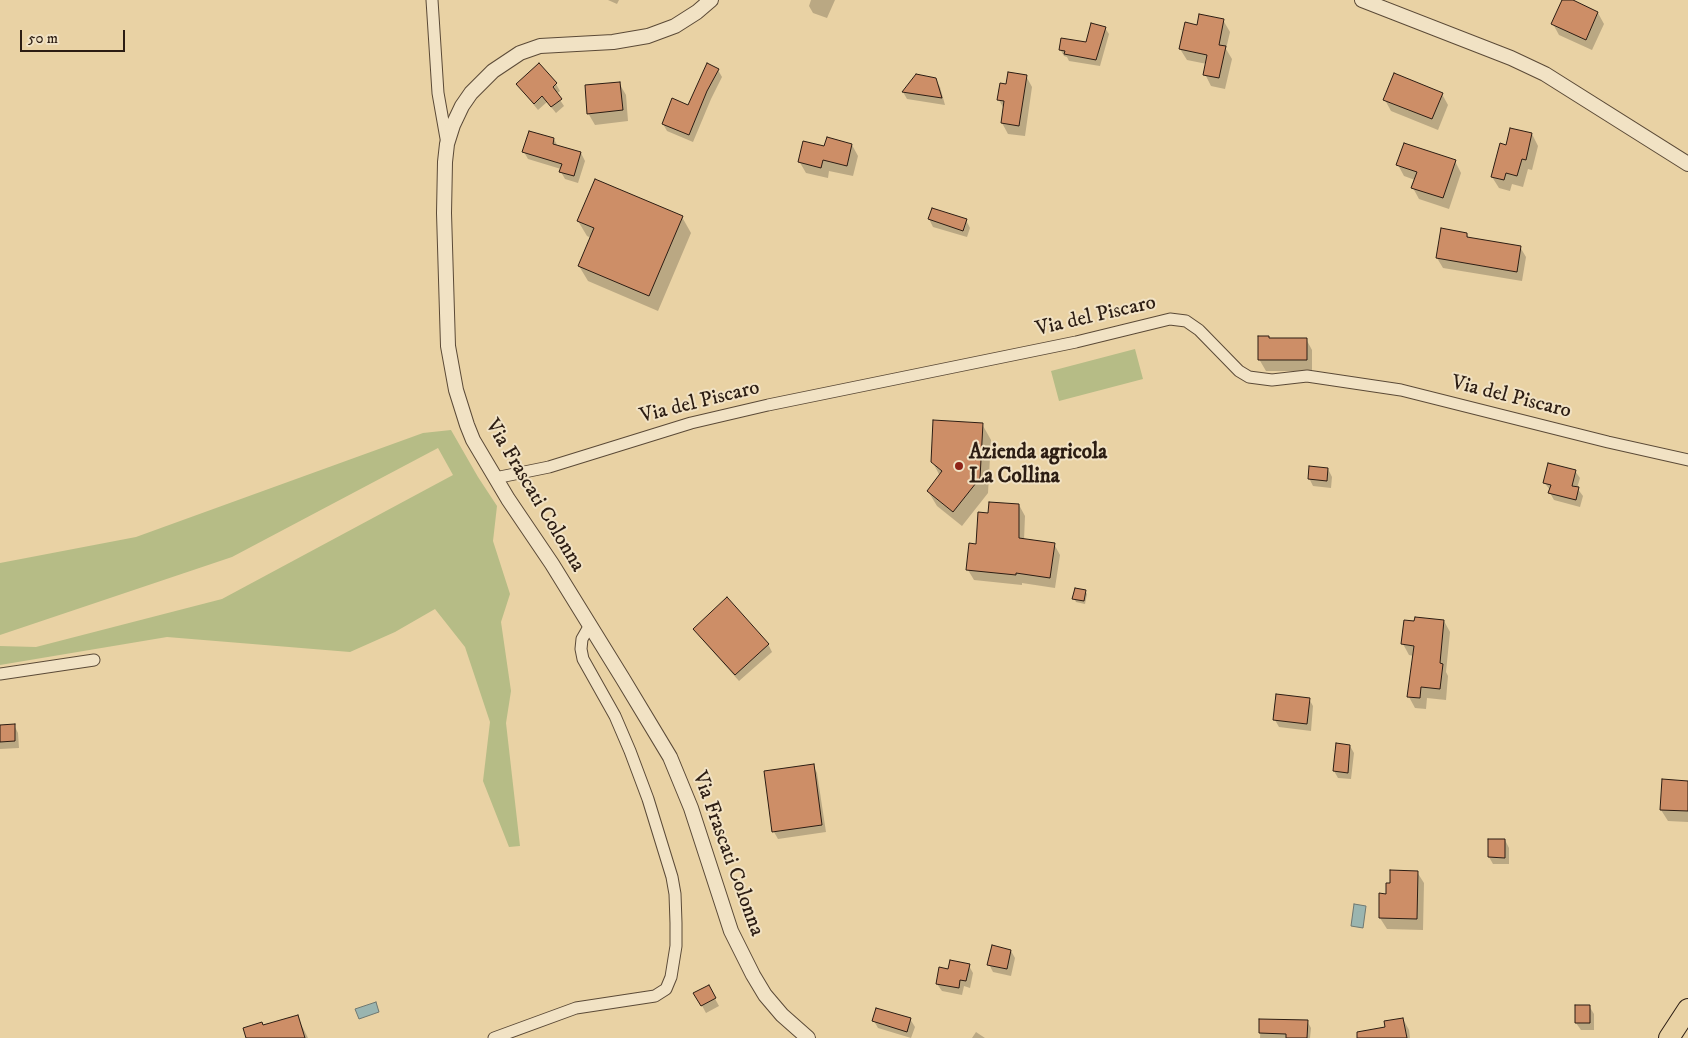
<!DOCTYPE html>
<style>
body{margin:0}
#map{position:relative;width:1688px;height:1038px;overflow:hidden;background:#e9d2a4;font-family:"IM FELL DW Pica",serif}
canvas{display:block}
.scale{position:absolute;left:20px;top:30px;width:105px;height:22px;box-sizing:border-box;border:2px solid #2c1d13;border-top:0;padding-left:6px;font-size:15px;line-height:18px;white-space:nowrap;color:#2c1d13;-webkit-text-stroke:4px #f1e2c4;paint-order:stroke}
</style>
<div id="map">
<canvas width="1688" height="1038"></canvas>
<div class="scale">50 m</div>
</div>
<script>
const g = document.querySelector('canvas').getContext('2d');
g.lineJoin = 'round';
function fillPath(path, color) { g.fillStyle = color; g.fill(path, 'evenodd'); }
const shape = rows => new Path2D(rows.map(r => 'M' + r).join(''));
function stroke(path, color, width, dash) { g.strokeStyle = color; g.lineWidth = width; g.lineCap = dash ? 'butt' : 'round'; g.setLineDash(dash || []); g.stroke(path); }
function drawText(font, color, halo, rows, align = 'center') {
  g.font = font + ' "IM FELL DW Pica",serif'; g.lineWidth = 4; g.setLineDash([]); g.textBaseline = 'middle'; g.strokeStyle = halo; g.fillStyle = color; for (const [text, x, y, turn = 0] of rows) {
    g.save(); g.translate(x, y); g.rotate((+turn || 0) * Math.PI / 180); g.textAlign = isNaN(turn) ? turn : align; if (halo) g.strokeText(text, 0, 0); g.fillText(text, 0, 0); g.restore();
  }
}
fillPath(shape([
 [1135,349,1143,379,1059,401,1051,371],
 [451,430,478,477,497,506,493,541,510,594,501,622,511,691,506,723,520,846,509,847,483,781,490,722,465,647,435,609,395,632,350,652,167,637,0,665,0,646,36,647,222,599,453,475,438,448,232,557,0,635,0,563,136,537,423,433]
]), '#b6bc86');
const water = shape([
 [1354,904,1366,906,1363,928,1351,926,1354,904],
 [376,1002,379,1012,359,1019,355,1009,376,1002]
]);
fillPath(water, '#9ab5b0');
stroke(water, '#6e7871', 1);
fillPath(shape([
 [608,0,619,0,617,4],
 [811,0,835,0,827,18,813,13,809,6],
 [1563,0,1570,0,1598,13,1604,24,1592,50,1559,35,1553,24],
 [1223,20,1230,32,1226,49,1232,59,1225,89,1211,86,1205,74,1207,64,1187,60,1180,49,1198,26],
 [1105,28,1109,34,1100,66,1069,61,1067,57,1064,56,1060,49,1087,44],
 [718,70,722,77,711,99,693,142,667,131,663,124,688,106],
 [1026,76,1032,87,1025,136,1008,134,1002,123,1004,109,999,100,1007,86],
 [935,79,940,87,945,105,907,99,903,92],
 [619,83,626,95,628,121,595,125,588,113],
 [517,84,556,84,560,91,556,94,564,106,556,113,547,102,538,110],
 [1442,94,1448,105,1438,130,1391,111,1385,100],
 [1532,134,1538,146,1532,170,1528,169,1523,187,1512,184,1510,191,1499,188,1492,177,1507,146],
 [554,139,558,147,581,153,585,161,578,183,565,179,561,172,561,169,528,159,524,152],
 [852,145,858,156,853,176,829,171,828,178,806,173,799,161,825,148],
 [1455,161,1461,173,1449,209,1419,199,1413,188,1415,180,1404,176,1398,165],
 [682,217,691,233,658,311,588,281,579,266,591,238,587,236,578,221],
 [929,219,966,220,970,228,967,237,933,227],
 [1467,234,1469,239,1520,247,1526,257,1522,281,1443,268,1437,258],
 [1269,337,1270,339,1306,339,1312,350,1312,371,1266,371,1259,359],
 [982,424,991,440,988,493,962,526,937,506,928,491,940,476,932,461],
 [1328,469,1332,477,1331,488,1313,486,1309,478],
 [1575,471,1580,478,1577,488,1583,496,1580,507,1554,500,1550,493,1550,490,1544,482],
 [1019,505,1025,516,1024,540,1054,544,1060,555,1055,588,1022,583,1022,585,974,580,968,570,989,514],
 [1085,591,1087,594,1085,604,1076,602,1074,598],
 [1444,621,1450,632,1446,672,1448,676,1446,700,1427,698,1426,709,1415,708,1409,697,1414,656,1409,655,1403,644],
 [695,629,768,644,772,652,739,681,699,636],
 [1309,699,1313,706,1311,731,1279,727,1275,720],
 [14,725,18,733,19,748,0,749,0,726],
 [1350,746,1354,753,1351,779,1338,778,1334,771],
 [813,765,817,773,826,832,778,839,774,832],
 [1688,782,1688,822,1668,821,1661,810],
 [1505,840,1509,848,1509,864,1493,864,1489,857],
 [1417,872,1424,883,1423,930,1387,929,1380,918,1380,895,1387,895],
 [1011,951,1015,958,1011,976,993,972,989,964],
 [969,966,973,973,970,988,964,986,962,995,942,991,937,984,949,971],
 [708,986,719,1006,706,1013,695,993],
 [1589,1006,1594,1014,1594,1030,1581,1030,1576,1023],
 [297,1016,308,1038,248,1038],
 [910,1019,915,1027,911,1038,878,1028,874,1021],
 [1403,1019,1409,1030,1410,1038,1377,1038,1386,1028],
 [1261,1020,1307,1021,1311,1028,1310,1038,1260,1038],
 [976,1032,985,1038,972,1038]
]), '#0003');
const building = shape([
 [1562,0,1573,0,1598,12,1586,40,1551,24,1562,0],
 [1199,14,1224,19,1219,45,1226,46,1219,78,1203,75,1207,55,1179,49,1185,22,1197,25,1199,14],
 [1091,23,1106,27,1096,60,1064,54,1065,51,1059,50,1061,38,1086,42,1091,23],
 [539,63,557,83,553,87,562,99,551,107,542,96,534,104,516,84,539,63],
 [707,63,719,69,707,91,689,135,662,124,672,98,688,105,707,63],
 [1008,72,1027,75,1019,126,1001,123,1004,101,997,100,1000,83,1006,84,1008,72],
 [1394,73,1443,93,1432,119,1383,100,1394,73],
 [916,74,936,78,942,98,902,92,916,74],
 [620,82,623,110,587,114,585,85,620,82],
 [1510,128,1532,133,1526,160,1522,159,1517,176,1506,173,1504,180,1491,177,1500,143,1506,145,1510,128],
 [529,131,554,138,553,144,581,152,574,176,559,172,562,164,522,152,529,131],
 [827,137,852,144,847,166,823,160,821,168,798,162,803,141,824,146,827,137],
 [1404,143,1456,160,1443,198,1411,188,1417,172,1396,165,1404,143],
 [595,179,683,216,649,296,578,266,594,228,577,221,595,179],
 [932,208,967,219,963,231,928,219,932,208],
 [1441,228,1467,233,1467,237,1521,246,1517,272,1436,258,1441,228],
 [1258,336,1269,336,1269,338,1307,338,1307,360,1258,360,1258,336],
 [933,420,983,423,980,478,953,512,927,491,942,471,931,462,933,420],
 [1548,463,1576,470,1572,486,1579,487,1576,500,1548,493,1551,485,1543,483,1548,463],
 [1309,466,1328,468,1327,481,1308,479,1309,466],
 [989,502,1019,504,1019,538,1055,543,1050,578,1016,573,1016,575,966,570,969,543,976,544,978,512,988,513,989,502],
 [1075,588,1086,590,1084,601,1072,599,1075,588],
 [727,597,769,644,735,675,693,629,727,597],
 [1415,617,1444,620,1440,663,1443,664,1440,689,1421,687,1420,698,1407,697,1414,646,1401,644,1404,620,1414,621,1415,617],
 [1276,694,1310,698,1307,724,1273,720,1276,694],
 [15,724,15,741,0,742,0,725,15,724],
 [1336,743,1350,745,1348,773,1333,771,1336,743],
 [814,764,822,825,772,832,764,771,814,764],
 [1662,779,1688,781,1688,811,1660,810,1662,779],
 [1488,839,1505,839,1505,858,1488,857,1488,839],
 [1390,870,1418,871,1417,919,1379,918,1379,893,1386,894,1386,883,1390,883,1390,870],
 [992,945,1011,950,1007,969,987,965,992,945],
 [950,960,970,964,966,981,960,980,959,988,936,984,939,967,948,969,950,960],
 [709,985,716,998,701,1006,693,993,709,985],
 [1575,1005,1590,1005,1590,1023,1575,1023,1575,1005],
 [876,1008,911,1018,907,1032,872,1021,876,1008],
 [298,1015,305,1038,246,1038,243,1028,262,1022,263,1025,298,1015],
 [1403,1018,1407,1038,1357,1038,1357,1032,1385,1027,1384,1021,1403,1018],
 [1259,1019,1308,1020,1307,1038,1286,1038,1286,1034,1259,1033,1259,1019]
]);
fillPath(building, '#cd8e67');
stroke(building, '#2c1d13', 1);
const minor = shape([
 [432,0,438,93,447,144],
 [495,478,549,467,691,423,768,405,1076,342,1170,319,1186,321,1199,330,1239,371,1249,377,1272,380,1307,376,1401,390,1608,442,1688,460],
 [0,674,94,660],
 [494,1038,576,1008,655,996,666,989,671,977,676,946,676,923,675,894,672,877,648,799,630,751,615,716,583,659,581,649,582,639,590,625]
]);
const tertiary = shape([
 [711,0,697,12,675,26,648,36,613,42,540,46,520,53,493,71,471,93,462,106,453,125,447,144,445,162,444,213,448,346,456,390,467,425,473,440,508,499,552,564,623,679,670,757,691,808,731,931,753,975,765,995,782,1015,808,1038],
 [1362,0,1511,58,1545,74,1688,164]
]);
const motorway = shape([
 [1669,1038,1688,1009]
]);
stroke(minor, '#5b4a37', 13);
stroke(tertiary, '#5b4a37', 16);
stroke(motorway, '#2c1d13', 22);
stroke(minor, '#f1e2c4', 11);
stroke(tertiary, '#f1e2c4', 14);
stroke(motorway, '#e9d2a4', 20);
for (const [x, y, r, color] of [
 [959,466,5,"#8f2418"]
]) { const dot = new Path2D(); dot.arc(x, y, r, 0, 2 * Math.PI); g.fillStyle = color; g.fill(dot); stroke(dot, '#f1e2c4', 2); }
drawText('21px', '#2c1d13', '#f1e2c4', [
 ["Via del Piscaro",1096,317,-13],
 ["Via del Piscaro",1511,398,14],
 ["Via del Piscaro",700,403,-14],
 ["Via Frascati Colonna",534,496,59],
 ["Via Frascati Colonna",727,854,70]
]);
drawText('bold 21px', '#2c1d13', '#f1e2c4', [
 ["Azienda agricola",969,454],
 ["La Collina",969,478]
], 'left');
</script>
